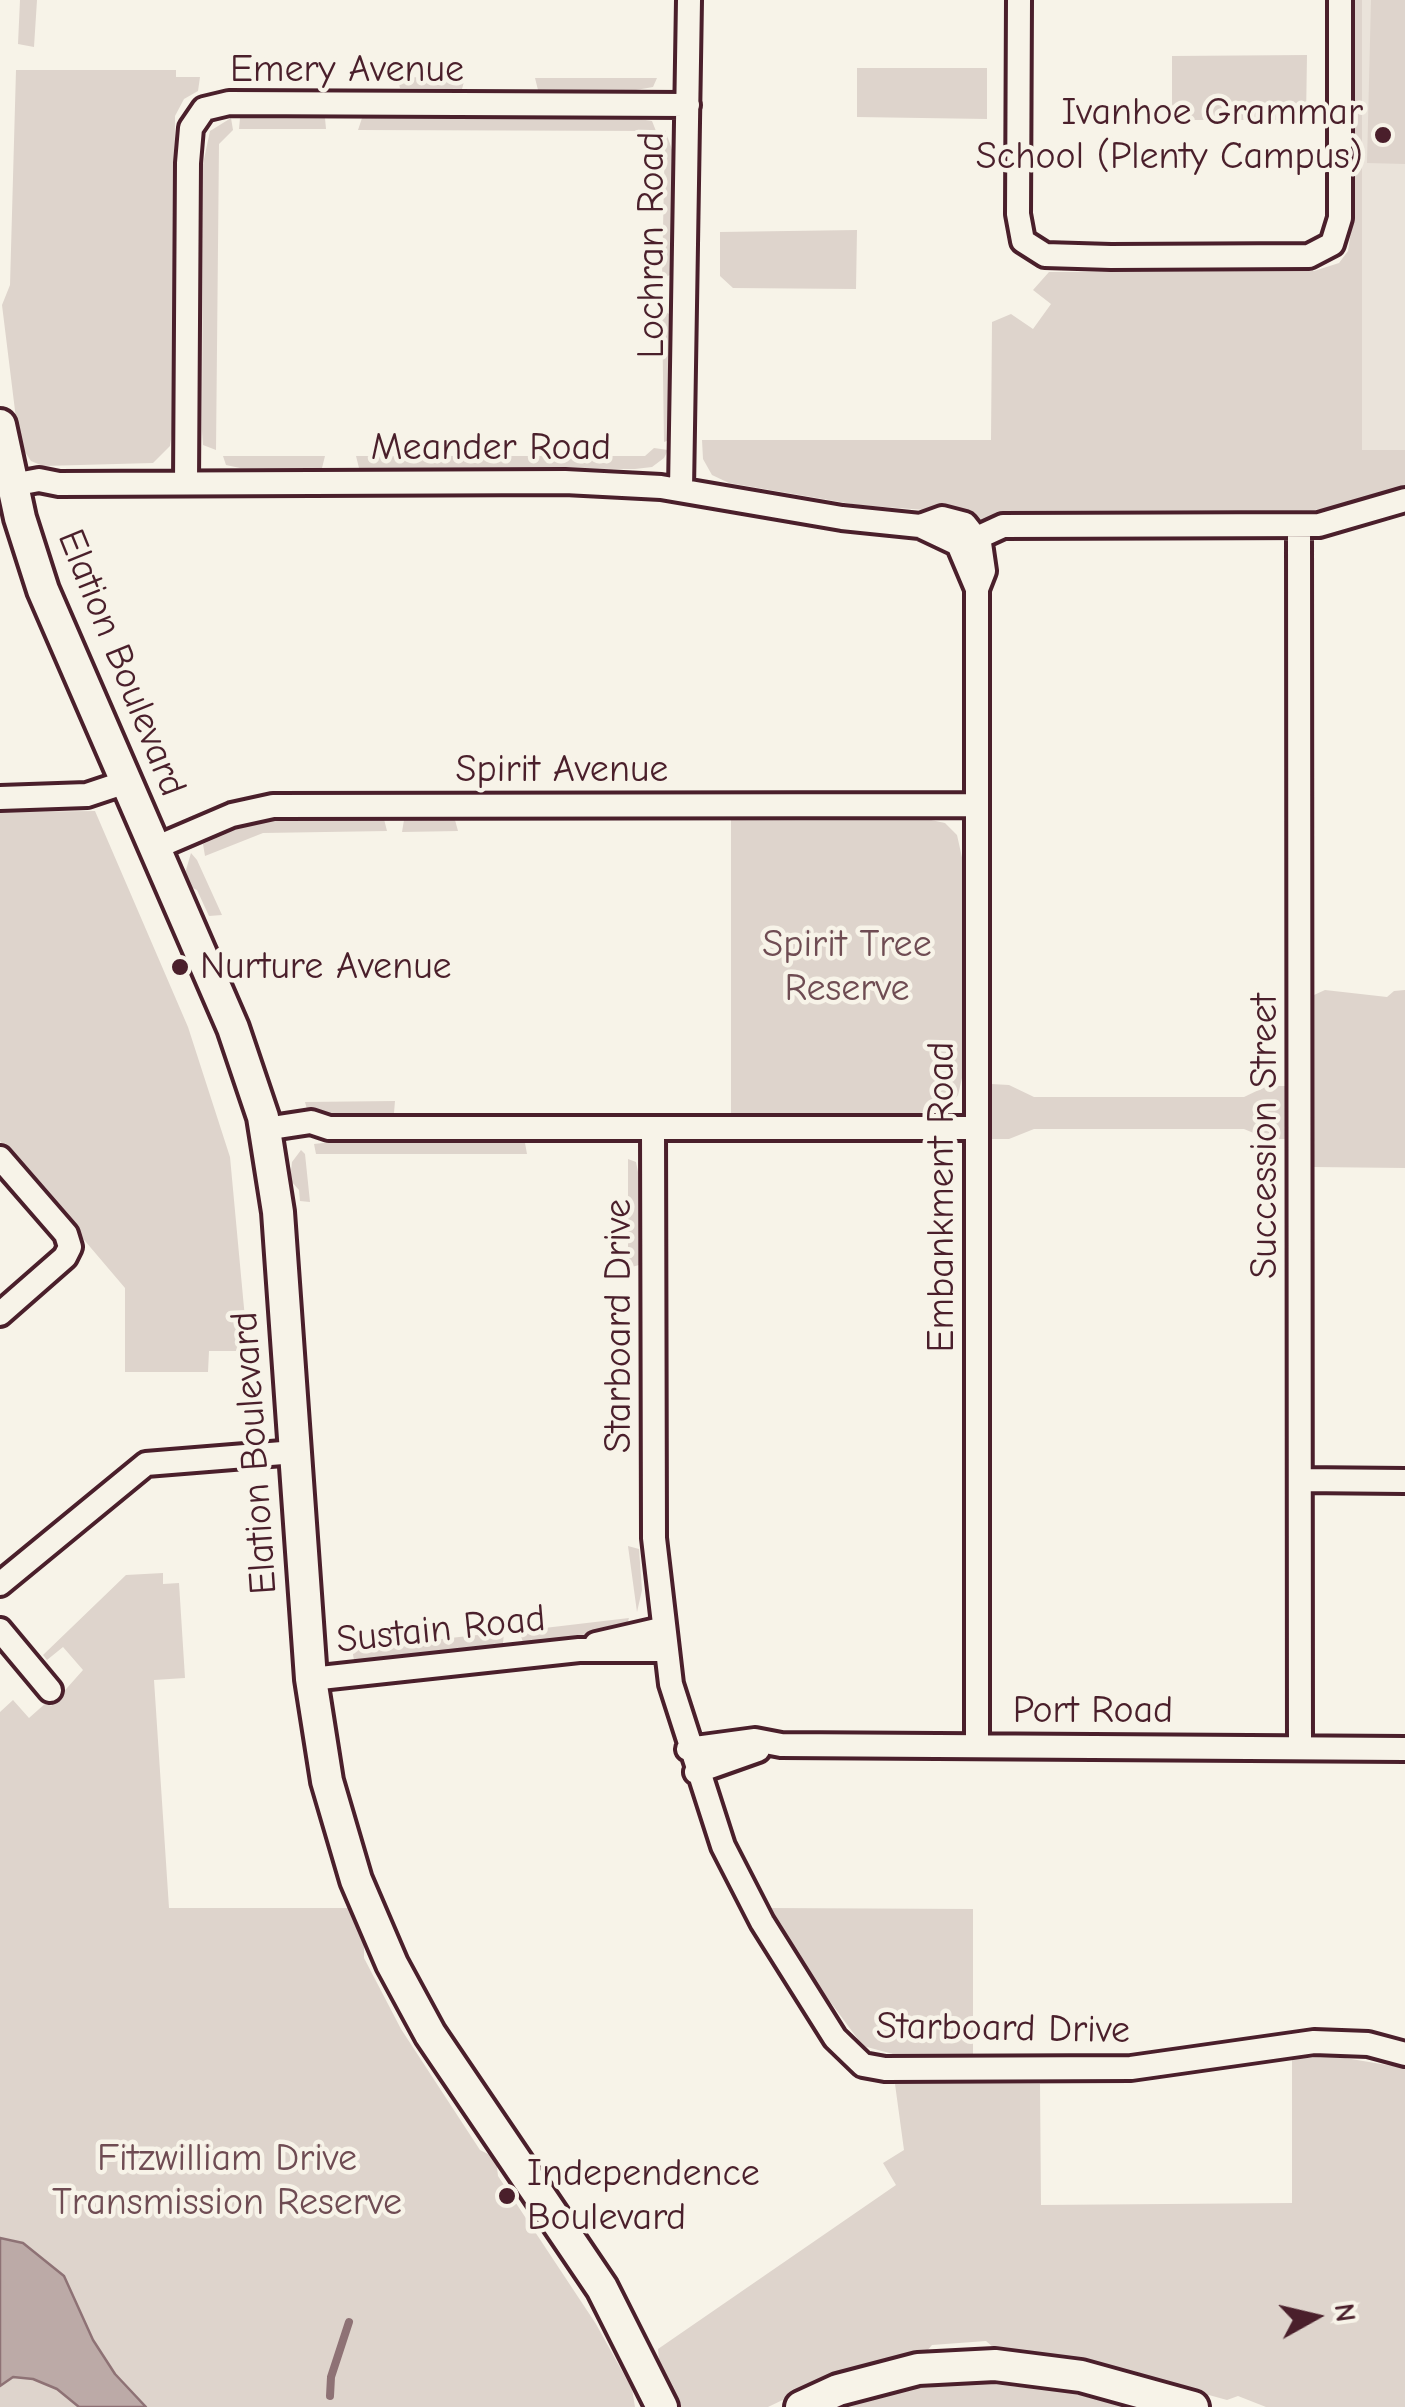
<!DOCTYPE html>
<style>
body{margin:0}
#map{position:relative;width:1405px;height:2407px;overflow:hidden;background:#f7f3e8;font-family:"Comic Neue",sans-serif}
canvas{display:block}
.north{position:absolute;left:1265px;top:2267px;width:100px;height:100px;-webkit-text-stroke:8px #f7f3e8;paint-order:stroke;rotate:82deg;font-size:28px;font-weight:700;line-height:40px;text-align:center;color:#4a1f2b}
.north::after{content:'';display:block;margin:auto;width:35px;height:45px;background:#4a1f2b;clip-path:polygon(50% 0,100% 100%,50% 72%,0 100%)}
</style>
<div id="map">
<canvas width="1405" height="2407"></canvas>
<div class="north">N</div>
</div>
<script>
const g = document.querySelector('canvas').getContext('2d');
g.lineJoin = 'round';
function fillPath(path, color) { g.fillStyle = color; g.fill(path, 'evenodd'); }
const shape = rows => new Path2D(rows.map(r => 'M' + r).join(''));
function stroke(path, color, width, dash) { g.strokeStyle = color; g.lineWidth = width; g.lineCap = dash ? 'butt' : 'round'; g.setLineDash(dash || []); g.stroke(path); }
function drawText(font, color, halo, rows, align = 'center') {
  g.font = font + ' "Comic Neue",sans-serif'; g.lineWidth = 9; g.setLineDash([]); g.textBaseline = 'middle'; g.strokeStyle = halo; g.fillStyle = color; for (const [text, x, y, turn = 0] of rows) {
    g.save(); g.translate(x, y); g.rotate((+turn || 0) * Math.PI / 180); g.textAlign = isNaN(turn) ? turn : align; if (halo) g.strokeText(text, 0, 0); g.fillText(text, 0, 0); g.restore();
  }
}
fillPath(shape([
 [1362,0,1405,0,1405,450,1362,450]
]), '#eae3da');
fillPath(shape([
 [20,0,37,0,34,47,18,44],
 [1351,0,1362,0,1362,450,1405,450,1405,485,1350,504,1315,510,1022,511,987,523,965,513,858,505,729,483,712,475,703,459,702,440,991,440,992,322,1011,314,1033,329,1051,304,1033,290,1049,272,1314,271,1339,263,1348,251,1351,231],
 [1371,0,1405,0,1405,164,1367,163],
 [1307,55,1306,120,1172,120,1172,56],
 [857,68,987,68,987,119,857,117],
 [16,70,176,70,176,77,200,77,198,91,184,99,175,116,173,426,170,446,153,463,43,466,31,461,19,443,2,305,10,285],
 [397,77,465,78,462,89,400,88],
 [535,78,657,78,653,87,636,90,538,90],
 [231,118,233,130,219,144,216,450,203,445,202,431,203,164,210,131],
 [240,118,325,118,326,129,239,129],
 [362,118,639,119,652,121,656,131,358,130],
 [665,130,674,155,673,274,662,278],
 [857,230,856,289,733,288,720,276,720,232],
 [662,309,673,317,672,439,664,442],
 [654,448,668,450,664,458,652,467,635,469,359,468,356,456,645,456],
 [223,456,325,456,322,468,240,468,226,465],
 [95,811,188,1027,230,1157,248,1351,209,1351,208,1372,125,1372,125,1288,0,1141,0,812],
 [384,819,387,831,263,833,205,856,203,844,245,825,272,820],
 [404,820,455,820,458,831,402,832],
 [731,820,931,820,945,823,957,835,963,862,962,1078,958,1095,950,1106,916,1114,731,1113],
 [191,853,197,860,222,915,209,916,197,890,188,886,186,870],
 [1325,990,1387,997,1394,991,1405,990,1405,1168,1314,1167,1314,995],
 [991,1084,1009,1085,1034,1097,1244,1097,1267,1086,1285,1086,1285,1139,1268,1139,1244,1129,1034,1129,1009,1139,991,1139],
 [395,1101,394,1113,308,1113,305,1102],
 [332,1142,525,1143,527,1154,316,1154,314,1144],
 [301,1150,305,1154,310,1202,300,1201,299,1190,290,1180,292,1162],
 [628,1159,636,1162,639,1177,639,1265,628,1268],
 [628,1546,639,1549,642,1590,637,1612],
 [163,1573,163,1584,179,1583,185,1678,154,1680,169,1908,350,1908,364,1939,364,1958,401,2029,480,2150,496,2158,498,2176,596,2324,632,2389,635,2407,0,2407,0,1712,13,1700,29,1718,47,1702,51,1706,83,1670,63,1647,47,1660,43,1655,126,1575],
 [629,1618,627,1624,608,1632,523,1642,519,1631],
 [504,1632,503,1644,354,1660,352,1649],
 [770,1908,973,1909,973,2054,893,2054,863,2046,814,1980],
 [1333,2056,1405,2068,1405,2407,1266,2407,1238,2396,1227,2400,1078,2359,994,2348,986,2341,932,2345,926,2352,835,2375,768,2407,676,2407,660,2371,658,2349,896,2185,883,2163,904,2150,895,2084,1040,2084,1041,2205,1292,2203,1292,2059],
 [982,2383,1079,2393,1128,2407,841,2407,897,2390]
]), '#ded4cc');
const water = shape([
 [0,2238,23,2243,64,2276,93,2340,115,2374,146,2407,79,2407,57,2389,33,2379,13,2377,0,2386,0,2238]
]);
fillPath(water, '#bcaaa7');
stroke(water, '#8e7275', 2.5);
stroke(shape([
 [330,2396,331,2377,349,2322]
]), '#8e7275', 8);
const street = shape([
 [1019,0,1018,214,1023,241,1045,255,1111,257,1309,256,1332,244,1340,218,1340,0],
 [186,482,188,163,191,128,204,109,229,103,688,105],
 [12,485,39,480,59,484,565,482,661,487,842,518,920,526,958,544,977,589],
 [681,489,689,0],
 [920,526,942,518,965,524,980,543,984,571,977,589,977,1746],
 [1299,526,1300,1746],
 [966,543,1003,526,1319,525,1405,500],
 [0,798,87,795,126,782],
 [155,848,232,815,273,806,976,805],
 [265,1129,311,1122,329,1128,977,1128],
 [653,1129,654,1538,671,1684,723,1846,762,1922,835,2038,863,2065,885,2069,1131,2068,1314,2042,1368,2044,1405,2054],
 [0,1158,66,1234,70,1247,65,1257,0,1314],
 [1300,1480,1405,1481],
 [0,1584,146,1464,295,1452],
 [0,1630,50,1690],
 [596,1644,661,1629],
 [311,1679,579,1650,665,1650],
 [688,1749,755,1740,781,1745,1405,1749],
 [696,1772,758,1750]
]);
const secondary = shape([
 [0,425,20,518,43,590,233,1028,263,1117,278,1212,311,1679,327,1781,356,1880,392,1964,430,2034,602,2288,662,2407],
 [801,2407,838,2390,918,2369,995,2365,1081,2376,1193,2407]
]);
stroke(street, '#4a1f2b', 30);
stroke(secondary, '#4a1f2b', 38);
stroke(street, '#f7f3e8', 22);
stroke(secondary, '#f7f3e8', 30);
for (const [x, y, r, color] of [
 [1383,135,10,"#4a1f2b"],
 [180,967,10,"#4a1f2b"],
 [507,2196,10,"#4a1f2b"]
]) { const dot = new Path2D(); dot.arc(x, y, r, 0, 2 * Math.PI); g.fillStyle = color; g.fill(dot); stroke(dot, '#f7f3e8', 4); }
drawText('38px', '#4a1f2b', '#f7f3e8', [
 ["Emery Avenue",347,70],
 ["Lochran Road",652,245,-90],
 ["Meander Road",491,448],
 ["Elation Boulevard",121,663,68],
 ["Spirit Avenue",562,770],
 ["Succession Street",1265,1136,-90],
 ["Embankment Road",942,1197,-90],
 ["Starboard Drive",619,1326,-90],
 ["Elation Boulevard",255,1453,-94],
 ["Sustain Road",441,1630,-6],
 ["Port Road",1093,1711],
 ["Starboard Drive",1003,2029,1]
]);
drawText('38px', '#4a1f2b', '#f7f3e8', [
 ["Ivanhoe Grammar",1363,113,"right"],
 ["School (Plenty Campus)",1363,157,"right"],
 ["Nurture Avenue",200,967],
 ["Independence",527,2174],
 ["Boulevard",527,2218]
], 'left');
drawText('38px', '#6f4c53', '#f7f3e8', [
 ["Spirit Tree",847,945],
 ["Reserve",847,989],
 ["Fitzwilliam Drive",227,2159],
 ["Transmission Reserve",227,2203]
]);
</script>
